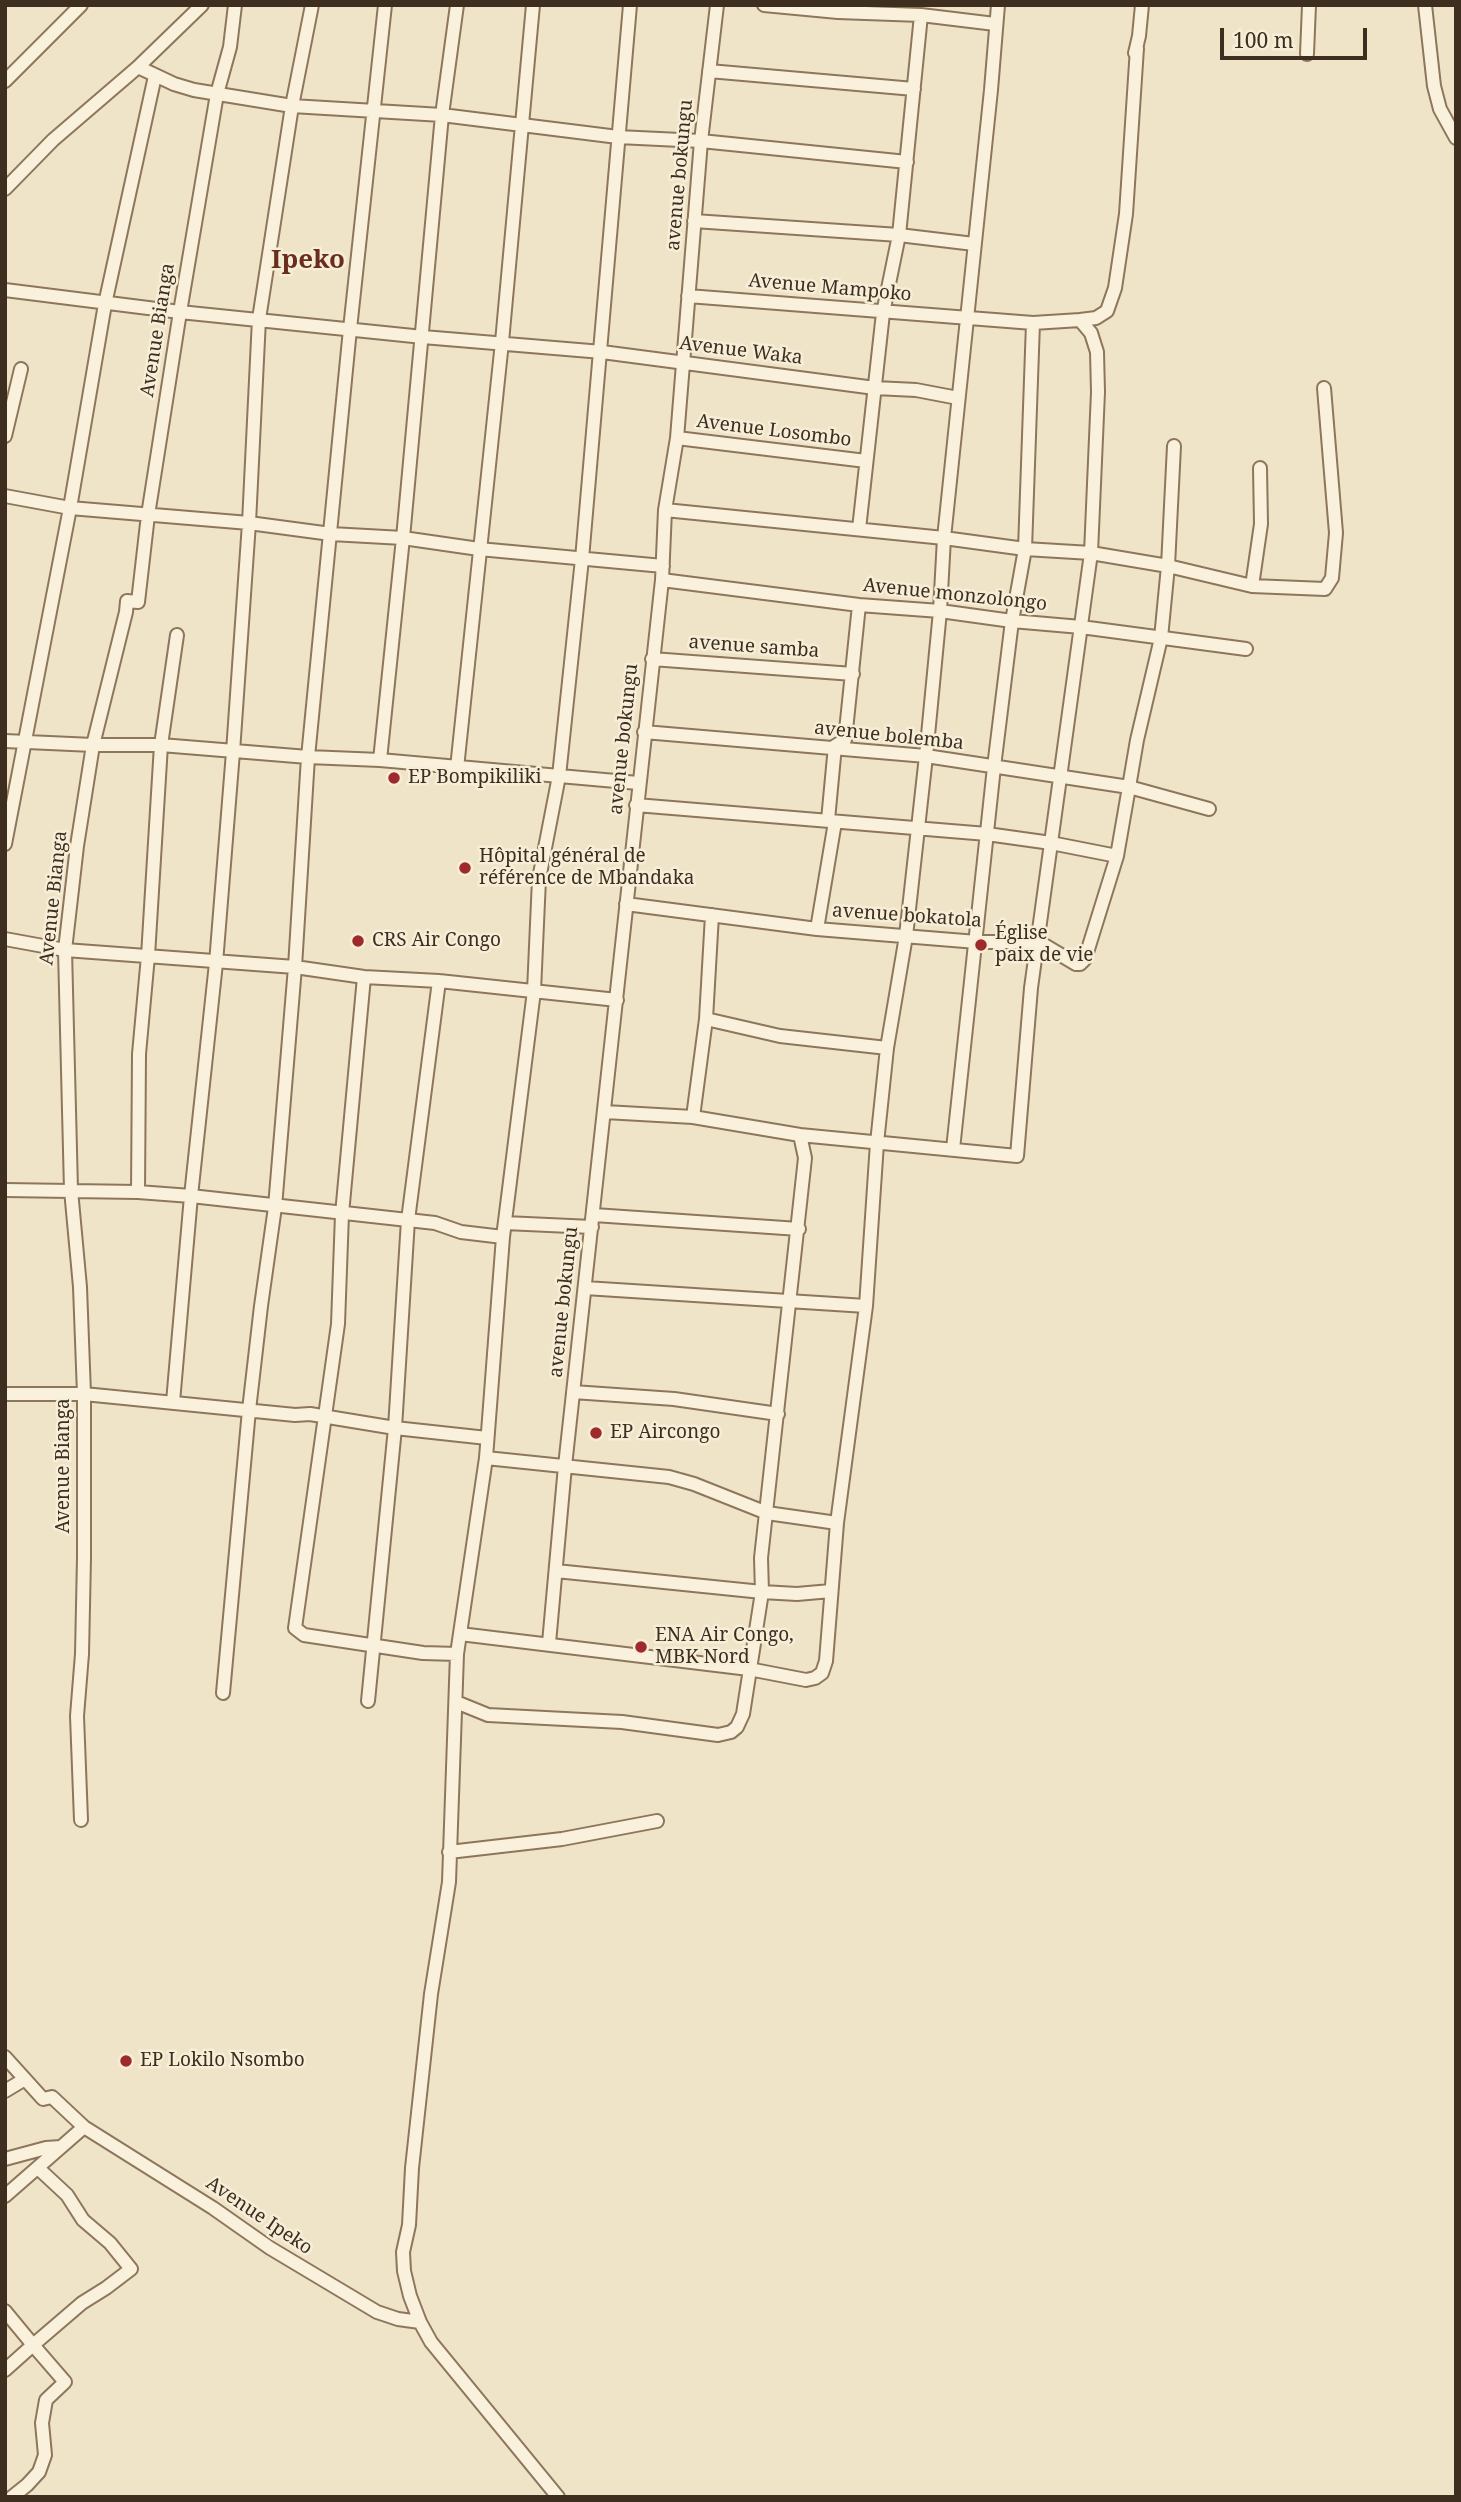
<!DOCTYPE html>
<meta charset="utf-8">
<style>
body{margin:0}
#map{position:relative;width:1461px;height:2502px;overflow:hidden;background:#f0e4c8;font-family:"Noto Serif",serif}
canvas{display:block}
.frame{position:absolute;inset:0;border:7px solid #3d2e20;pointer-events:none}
.scale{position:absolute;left:1220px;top:28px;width:147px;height:32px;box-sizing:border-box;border:4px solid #3d2e20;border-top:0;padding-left:9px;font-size:21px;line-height:24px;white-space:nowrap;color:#3d2e20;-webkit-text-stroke:5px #f7eed8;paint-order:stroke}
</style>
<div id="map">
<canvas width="1461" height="2502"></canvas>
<div class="frame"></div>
<div class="scale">100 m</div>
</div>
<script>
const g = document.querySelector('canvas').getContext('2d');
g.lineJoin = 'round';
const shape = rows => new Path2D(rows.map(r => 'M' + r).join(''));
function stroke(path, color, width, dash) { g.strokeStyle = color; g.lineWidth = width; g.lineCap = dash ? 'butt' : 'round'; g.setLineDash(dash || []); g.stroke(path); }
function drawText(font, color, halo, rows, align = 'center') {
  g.font = font + ' "Noto Serif",serif'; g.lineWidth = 5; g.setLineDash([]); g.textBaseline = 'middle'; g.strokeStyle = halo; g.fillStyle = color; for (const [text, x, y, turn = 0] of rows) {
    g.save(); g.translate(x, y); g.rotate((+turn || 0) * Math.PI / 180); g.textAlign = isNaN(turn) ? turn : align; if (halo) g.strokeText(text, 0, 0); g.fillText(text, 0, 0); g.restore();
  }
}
const minor = shape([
 [764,5,838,12,921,15,995,24],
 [1425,5,1434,86,1440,109,1456,138],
 [1135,53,1139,36,1142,5],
 [1307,54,1309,5],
 [138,67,174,84,194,90,292,106,442,115,618,137,701,141,907,162],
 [709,71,914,89],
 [5,81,81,5],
 [5,189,53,140,138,67,202,5],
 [694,221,899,235,974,244],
 [5,290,180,312,423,337,602,352,875,388,916,390,958,398],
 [1080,320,1096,318,1107,311,1115,288,1126,214,1137,48],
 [5,436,21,369],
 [677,438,866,461],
 [1260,468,1261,524,1252,586,1325,589,1332,578,1336,533,1324,388],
 [5,496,70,508,249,523,331,534,403,538,479,549,663,566],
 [665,510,944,538,1025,549,1091,553,1168,566,1252,586],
 [859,529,883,313,899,235,921,15],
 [662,580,859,605,940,611,1012,621,1081,627,1246,649],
 [652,659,853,674],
 [644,732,926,756,1129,787,1137,740,1161,638,1168,566,1174,446],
 [5,741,93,745,161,745,308,757,380,760,638,783],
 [380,760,403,538,442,115,457,5],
 [457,768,502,342,533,5],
 [636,805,987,834,1051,843,1117,856],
 [828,820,835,746,845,740,859,605],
 [5,844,70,508,105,304,155,76],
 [626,904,817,929,977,942,1039,942,1076,964,1080,964,1085,959,1117,856,1129,787,1209,809],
 [817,929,835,822],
 [5,939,65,950,295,967,364,977,439,981,617,1000],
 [364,977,342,1214,338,1324,295,1628,304,1635,423,1653,457,1654],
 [706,1019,780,1036,887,1048],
 [605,1112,693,1117,800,1135,1017,1156,1031,988,1091,553,1098,392,1097,352,1091,333,1080,320,1033,323,688,296],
 [693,1117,706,1019,712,915],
 [953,1149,994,767,1012,621,1025,549,1033,323],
 [5,1190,138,1192,191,1196,435,1223,461,1232,503,1237],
 [138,1192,139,1054,148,956,161,745,177,635],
 [594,1215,799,1229],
 [505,1223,592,1227],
 [585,1288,866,1306],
 [573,1392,674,1399,778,1414],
 [5,1394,84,1394,295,1415,310,1414,395,1428,487,1438],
 [173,1402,191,1196,216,963,233,752,249,523,259,319,292,106,312,5],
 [486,1458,669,1477,694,1484,767,1513,837,1523],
 [556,1571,762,1592,797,1594,831,1591],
 [460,1634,749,1669,806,1680,815,1678,822,1673,826,1661,837,1523,866,1306,877,1143,887,1048,906,936,926,756,940,611,944,538,991,90,998,5],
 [549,1643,565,1466,662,580,665,510,677,438,701,141,717,5],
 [223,1693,249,1410,261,1306,275,1207,295,967,308,757,350,329,385,5],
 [368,1701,395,1428,408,1220,439,981],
 [456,1702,488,1715,622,1722,718,1735,731,1732,737,1727,743,1714,762,1592,761,1558,805,1158,800,1135],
 [81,1820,77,1716,82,1654,84,1558,84,1394,80,1287,71,1190,65,950,77,846,93,745,126,612,127,601,138,602,148,515,180,312,217,94,230,47,235,5],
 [449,1852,562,1839,657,1821],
 [5,2057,43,2099,52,2097,84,2127,213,2208,270,2248,377,2312,398,2319,420,2322],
 [5,2091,25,2079],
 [5,2159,46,2148,61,2147],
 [5,2196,84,2127],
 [5,2311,33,2345,82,2303,106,2288,131,2269,110,2243,83,2220,67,2195,39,2169],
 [5,2370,33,2345,65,2382,46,2400,42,2423,45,2455,39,2472,27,2485,12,2497],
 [558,2497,431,2342,420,2322,410,2296,404,2271,403,2252,409,2225,412,2168,431,1994,449,1882,457,1654,486,1458,503,1237,534,991,539,879,559,776,582,559,630,5]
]);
stroke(minor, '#8d765c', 16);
stroke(minor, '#faf1dc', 12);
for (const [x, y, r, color] of [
 [394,778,7,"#9e2a2b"],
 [465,868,7,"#9e2a2b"],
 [358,941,7,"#9e2a2b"],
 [981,945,7,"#9e2a2b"],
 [596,1433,7,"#9e2a2b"],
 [641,1647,7,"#9e2a2b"],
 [126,2061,7,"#9e2a2b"]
]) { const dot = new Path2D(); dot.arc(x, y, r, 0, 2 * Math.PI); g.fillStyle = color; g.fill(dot); stroke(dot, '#f7eed8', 2.5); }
drawText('19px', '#3d2e20', '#f7eed8', [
 ["avenue bokungu",680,175,-85],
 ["Avenue Mampoko",830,288,5],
 ["Avenue Bianga",158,330,-81],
 ["Avenue Waka",741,351,7],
 ["Avenue Losombo",774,431,7],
 ["Avenue monzolongo",955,595,6],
 ["avenue samba",754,647,4],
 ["avenue bolemba",889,736,6],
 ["avenue bokungu",624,739,-84],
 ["Avenue Bianga",54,898,-84],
 ["avenue bokatola",907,916,4],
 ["avenue bokungu",564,1302,-84],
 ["Avenue Bianga",64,1466,-90],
 ["Avenue Ipeko",259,2216,34]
]);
drawText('19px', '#3d2e20', '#f7eed8', [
 ["EP Bompikiliki",408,778],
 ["Hôpital général de",479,857],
 ["référence de Mbandaka",479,879],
 ["Église",995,934],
 ["paix de vie",995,956],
 ["CRS Air Congo",372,941],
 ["EP Aircongo",610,1433],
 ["ENA Air Congo,",655,1636],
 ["MBK Nord",655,1658],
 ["EP Lokilo Nsombo",140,2061]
], 'left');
drawText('bold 26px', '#6b2e1e', '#f7eed8', [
 ["Ipeko",308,261]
]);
</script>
